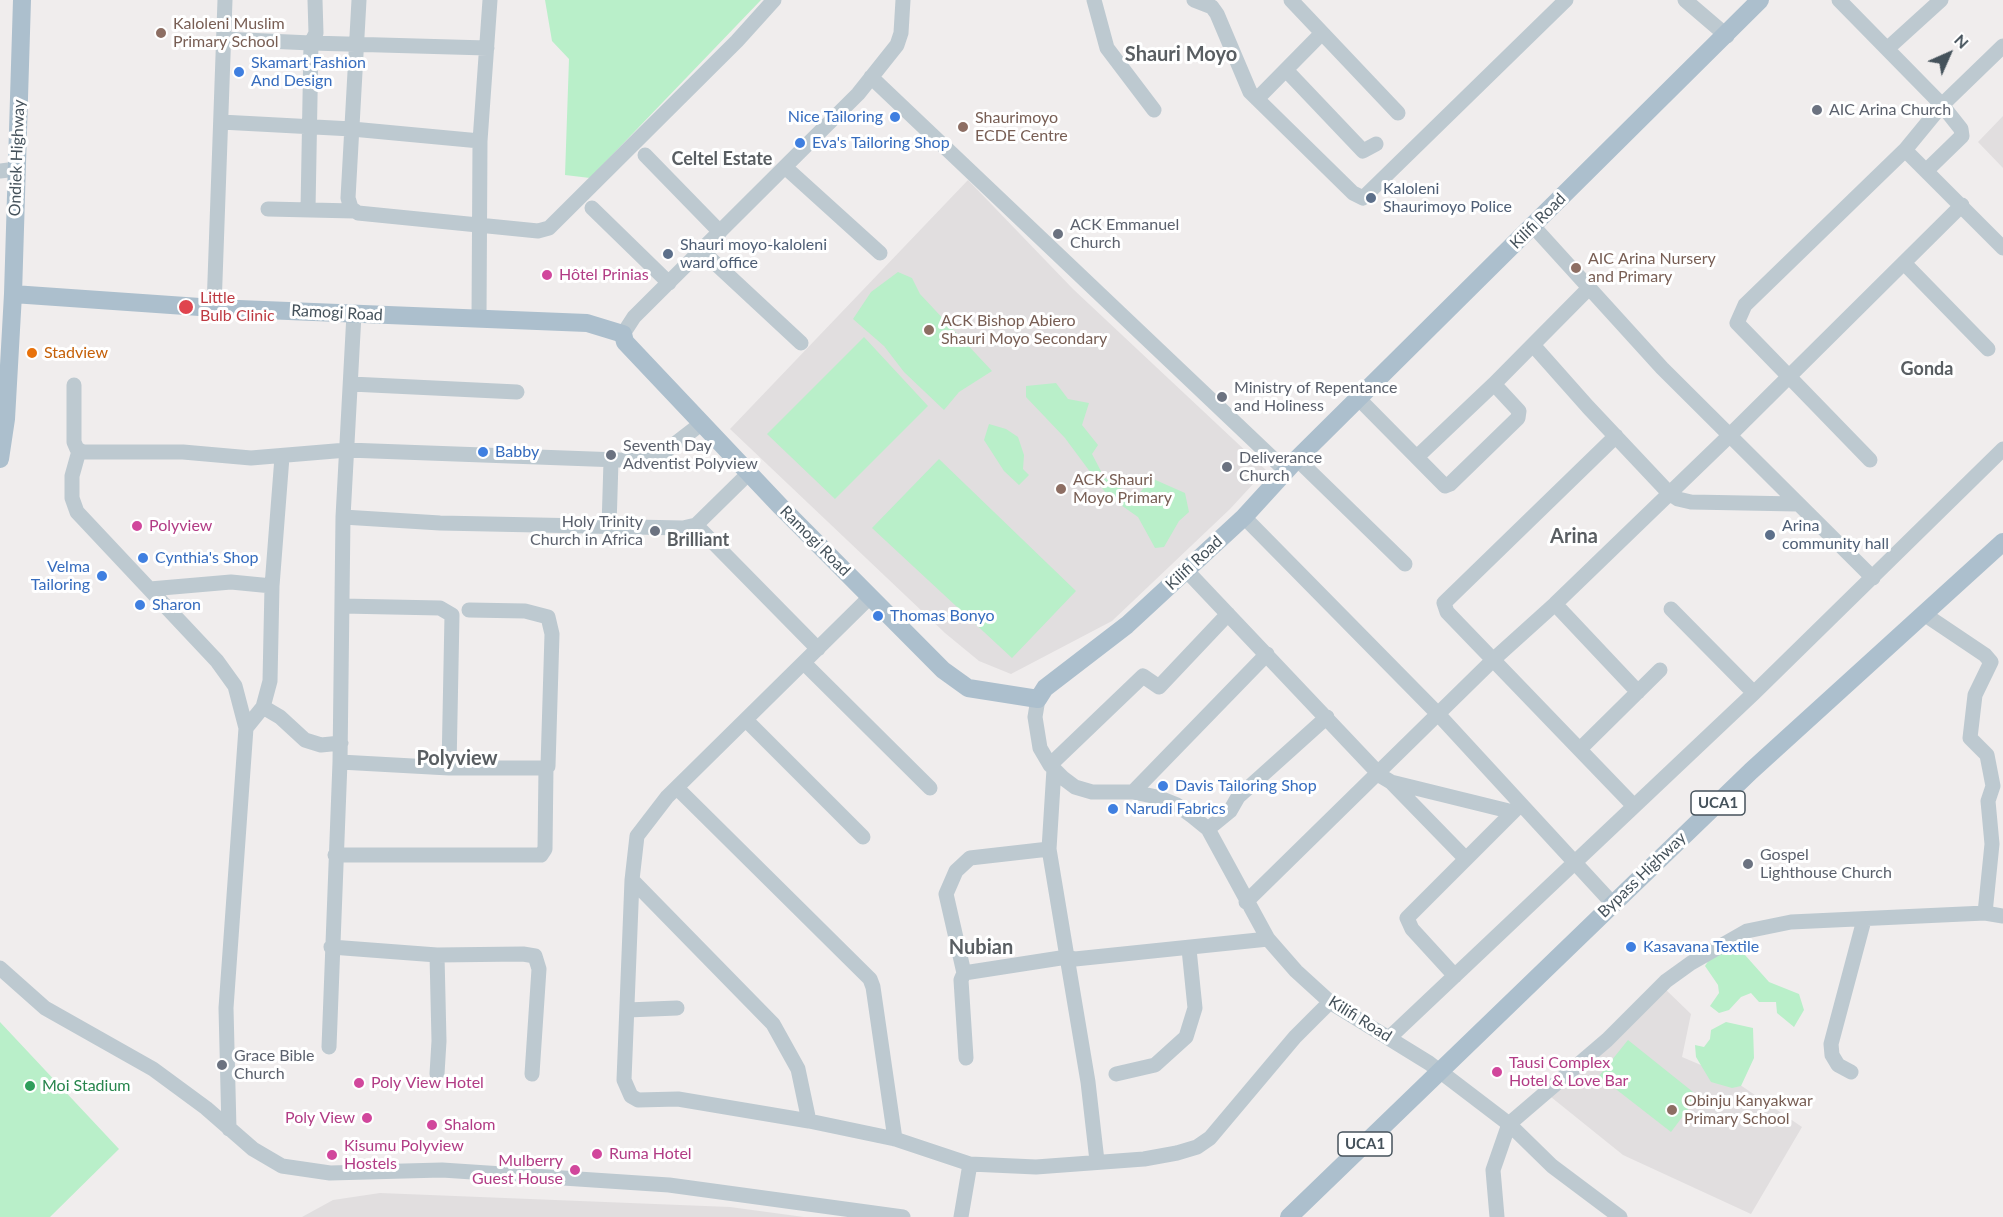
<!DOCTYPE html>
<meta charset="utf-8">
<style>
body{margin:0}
#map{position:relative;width:2003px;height:1217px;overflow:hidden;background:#f0eded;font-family:Lato,sans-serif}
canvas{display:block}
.north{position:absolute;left:1919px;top:24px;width:60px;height:60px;-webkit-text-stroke:4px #fff;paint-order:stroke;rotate:45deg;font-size:16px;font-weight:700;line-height:24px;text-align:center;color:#45525b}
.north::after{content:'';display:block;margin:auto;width:21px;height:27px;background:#45525b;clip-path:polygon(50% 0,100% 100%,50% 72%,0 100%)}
</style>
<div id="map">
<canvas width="2003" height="1217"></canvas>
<div class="north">N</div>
</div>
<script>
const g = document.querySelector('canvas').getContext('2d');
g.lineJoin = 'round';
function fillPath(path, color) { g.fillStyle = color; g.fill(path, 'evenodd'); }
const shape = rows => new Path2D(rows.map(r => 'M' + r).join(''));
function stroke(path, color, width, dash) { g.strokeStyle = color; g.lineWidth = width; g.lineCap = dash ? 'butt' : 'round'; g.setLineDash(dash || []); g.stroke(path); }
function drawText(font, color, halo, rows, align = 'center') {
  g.font = font + ' Lato,sans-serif'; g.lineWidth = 6; g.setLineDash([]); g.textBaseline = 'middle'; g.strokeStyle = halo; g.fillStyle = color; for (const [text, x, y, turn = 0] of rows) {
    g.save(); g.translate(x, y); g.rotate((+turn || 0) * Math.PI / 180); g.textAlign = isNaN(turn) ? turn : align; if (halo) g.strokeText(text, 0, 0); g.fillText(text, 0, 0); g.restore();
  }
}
fillPath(shape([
 [2003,116,2003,168,1978,142],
 [968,180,1073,289,1266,470,1230,509,1112,621,1011,674,979,661,945,633,730,429],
 [1663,987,1691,1014,1682,1057,1727,1076,1802,1127,1751,1214,1623,1155,1546,1093],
 [380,1193,730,1207,804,1217,302,1217,333,1200]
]), '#e1dedf');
fillPath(shape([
 [545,0,761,0,590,178,565,175,569,59,552,41],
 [898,272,912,278,920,294,992,371,959,392,944,410,904,372,884,346,853,319,871,292],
 [864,337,928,406,835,499,767,434],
 [1056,383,1068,399,1089,403,1082,425,1098,445,1092,454,1104,477,1136,498,1151,478,1185,493,1189,512,1179,521,1164,547,1155,548,1138,517,1108,496,1065,438,1026,397,1026,386],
 [989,424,1006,429,1018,437,1024,455,1023,469,1029,475,1019,485,1004,471,984,440],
 [939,459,1076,591,1012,658,872,528],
 [1726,946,1745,955,1769,982,1799,994,1804,1010,1794,1027,1777,1013,1776,1002,1759,1002,1751,993,1741,997,1729,1010,1719,1013,1710,1006,1719,993,1718,985,1705,966,1714,952],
 [0,1022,119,1149,50,1217,0,1217],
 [1726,1022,1753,1028,1754,1058,1741,1086,1732,1088,1711,1082,1696,1057,1695,1045,1704,1047,1710,1039,1711,1030],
 [1628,1040,1698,1096,1671,1132,1599,1076]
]), '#b9efc9');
stroke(shape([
 [359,0,348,198,351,208,358,213,538,231,549,228,737,41,774,0],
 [1094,0,1107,48,1154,110],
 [1194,0,1212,7,1217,14,1250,92,1353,193,1363,198,1566,0],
 [1291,0,1398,113],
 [1685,0,1727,36],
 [1839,0,1942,105,1961,129,1962,136,1927,170],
 [223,39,311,43,316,33,315,0],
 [2003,46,1942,105,1905,150,2003,248],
 [1887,49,1941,0],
 [1286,70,1363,151,1376,144],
 [871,77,1286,471],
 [1257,99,1322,33],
 [221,122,352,129,480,141],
 [645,155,720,232],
 [785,167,880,253],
 [0,171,16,169],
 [592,208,669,283],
 [268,209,354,211],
 [308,210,311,43,487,48],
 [1533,226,1662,368,1873,578],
 [701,250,801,343],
 [1905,264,1988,349],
 [214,308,225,0],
 [354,314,343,517,440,523,683,528,696,525,749,473],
 [479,318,480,141,490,0],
 [623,334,634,317,858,94,897,45,901,33,903,0],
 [1533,345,1588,407,1669,493,1678,499,1691,502,1797,504],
 [351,384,517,392],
 [1494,384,1589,288],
 [74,385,74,442,77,449,83,452,183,452,251,458,347,450,646,461,658,457,702,423],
 [1359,399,1445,486,1450,484,1518,418,1519,411,1494,384,1418,456],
 [1616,436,1444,603,1447,612,1634,806],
 [79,451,72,476,72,498,77,512,217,661,235,686,246,728,226,1008,229,1129],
 [1297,459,1405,564],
 [1870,460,1737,323,1745,305,1905,150],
 [1244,517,1438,714,1613,904],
 [696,525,818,649],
 [609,527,611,461],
 [1186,570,1381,776,1391,782,1513,812],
 [150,589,231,582,272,586],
 [870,597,667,797,637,836,632,880,624,1080,631,1096,638,1100,678,1099,809,1121,895,1139,970,1164,961,1217],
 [1555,604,1638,692],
 [342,606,440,608,452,615,449,768],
 [1671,609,1754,693],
 [1924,614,1985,655,1991,662,1975,695,1970,738,1987,755,1993,786,1988,801,1992,844,1985,913],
 [804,663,930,788],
 [1038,699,1035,717,1040,748,1050,765,1063,778,1075,787,1092,792,1133,792,1157,797,1177,805,1192,816,1208,829,1268,939,1296,971,1330,1002,1429,1063,1509,1124,1552,1166,1620,1217],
 [263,707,280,717,305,740,321,745,341,743],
 [746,720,863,837],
 [246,728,263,707,270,681,272,586,282,457],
 [1580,749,1660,670],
 [340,762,449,768,543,768,548,766,552,634,548,617,525,611,469,610],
 [1050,765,1143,676,1159,687,1228,614],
 [1054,769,1049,849,1067,957,1075,959,1268,939],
 [1391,782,1465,858],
 [677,788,870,979,873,987,895,1139],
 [1133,792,1267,654],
 [1208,829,1230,811,1238,797,1327,717],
 [335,855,541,855,545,849,546,767],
 [632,880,773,1024,798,1069,809,1121],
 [1246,902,1494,659,1555,604,1728,437,1962,205],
 [331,947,437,955,523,954,535,956,539,969,532,1074],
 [0,968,45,1008,153,1069,206,1108,253,1149,282,1166,330,1173,442,1170,669,1185,903,1217],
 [964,973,1067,957,1088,1082,1097,1161],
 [1455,976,1412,929,1407,918,1517,808],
 [627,1010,677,1008],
 [1390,1037,1754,693,2003,449],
 [329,1047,340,762,343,517],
 [966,1058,961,980,964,973,946,894,956,871,970,858,1049,849],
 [1851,1072,1838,1065,1832,1055,1831,1044,1864,920],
 [437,1074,439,1041,437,955],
 [1116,1074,1155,1065,1186,1037,1195,1008,1189,949],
 [970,1164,1036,1167,1144,1159,1177,1153,1197,1147,1210,1138,1295,1037,1330,1002],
 [1497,1217,1493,1170,1509,1124,1607,1040,1666,981,1691,963,1747,931,1791,922,1985,913,2003,916]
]), '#bdc9d0', 15);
stroke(shape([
 [13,294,214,308,587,323,623,334,625,342,781,507,943,670,968,688,1038,699,1045,688,1127,625,1244,517,1297,459,1760,0],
 [0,459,6,419,13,294,22,0],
 [1289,1217,1751,771,2003,542]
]), '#acbfcd', 18);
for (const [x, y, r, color] of [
 [161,33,6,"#8d6e63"],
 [239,72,6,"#3f7fe0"],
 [1817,110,6,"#6b7280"],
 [895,117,6,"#3f7fe0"],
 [963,127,6,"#8d6e63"],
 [800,143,6,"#3f7fe0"],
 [1371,198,6,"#5c6f8a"],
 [1058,234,6,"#6b7280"],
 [668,254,6,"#5c6f8a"],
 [1576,268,6,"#8d6e63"],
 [547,275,6,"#d1479c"],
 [186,307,8,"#e0444e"],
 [929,330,6,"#8d6e63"],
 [32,353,6,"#e8710a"],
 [1222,397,6,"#6b7280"],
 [483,452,6,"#3f7fe0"],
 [611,455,6,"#6b7280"],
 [1227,467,6,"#6b7280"],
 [1061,489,6,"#8d6e63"],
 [137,526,6,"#d1479c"],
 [655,531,6,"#6b7280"],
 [1770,535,6,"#5c6f8a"],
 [143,558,6,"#3f7fe0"],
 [102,576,6,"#3f7fe0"],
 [140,605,6,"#3f7fe0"],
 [878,616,6,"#3f7fe0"],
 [1163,786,6,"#3f7fe0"],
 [1113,809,6,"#3f7fe0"],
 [1748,864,6,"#6b7280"],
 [1631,947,6,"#3f7fe0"],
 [222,1065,6,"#6b7280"],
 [1497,1072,6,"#d1479c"],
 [359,1083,6,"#d1479c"],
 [30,1086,6,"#2e9e5b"],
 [1672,1110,6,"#8d6e63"],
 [367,1118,6,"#d1479c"],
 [432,1125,6,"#d1479c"],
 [597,1154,6,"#d1479c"],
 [332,1155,6,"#d1479c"],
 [575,1170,6,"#d1479c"]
]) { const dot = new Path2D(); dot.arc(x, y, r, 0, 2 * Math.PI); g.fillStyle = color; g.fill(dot); stroke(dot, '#fff', 2); }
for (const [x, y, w] of [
 [1718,803,54],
 [1365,1144,54]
]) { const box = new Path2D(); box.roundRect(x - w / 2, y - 12, w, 24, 4.5); g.fillStyle = '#fff'; g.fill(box); stroke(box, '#45525b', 1.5); }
drawText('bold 15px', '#45525b', null, [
 ["UCA1",1718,803],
 ["UCA1",1365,1144]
]);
drawText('16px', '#785e54', '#fff', [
 ["Kaloleni Muslim",173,24],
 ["Primary School",173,42],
 ["Shaurimoyo",975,118],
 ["ECDE Centre",975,136],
 ["AIC Arina Nursery",1588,259],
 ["and Primary",1588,277],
 ["ACK Bishop Abiero",941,321],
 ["Shauri Moyo Secondary",941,339],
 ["ACK Shauri",1073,480],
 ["Moyo Primary",1073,498],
 ["Obinju Kanyakwar",1684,1101],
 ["Primary School",1684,1119]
], 'left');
drawText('16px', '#366cbe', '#fff', [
 ["Skamart Fashion",251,63],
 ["And Design",251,81],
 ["Nice Tailoring",883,117,"right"],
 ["Eva's Tailoring Shop",812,143],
 ["Babby",495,452],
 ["Cynthia's Shop",155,558],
 ["Velma",90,567,"right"],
 ["Tailoring",90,585,"right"],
 ["Sharon",152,605],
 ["Thomas Bonyo",890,616],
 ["Davis Tailoring Shop",1175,786],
 ["Narudi Fabrics",1125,809],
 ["Kasavana Textile",1643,947]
], 'left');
drawText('16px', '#5b616d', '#fff', [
 ["AIC Arina Church",1829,110],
 ["ACK Emmanuel",1070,225],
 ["Church",1070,243],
 ["Ministry of Repentance",1234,388],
 ["and Holiness",1234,406],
 ["Seventh Day",623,446],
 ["Adventist Polyview",623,464],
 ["Deliverance",1239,458],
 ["Church",1239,476],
 ["Holy Trinity",643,522,"right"],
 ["Church in Africa",643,540,"right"],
 ["Gospel",1760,855],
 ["Lighthouse Church",1760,873],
 ["Grace Bible",234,1056],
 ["Church",234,1074]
], 'left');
drawText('16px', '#45525b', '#fff', [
 ["Ondiek Highway",17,158,-88],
 ["Kilifi Road",1538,221,-45],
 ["Ramogi Road",337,313,3],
 ["Ramogi Road",815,541,45],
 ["Kilifi Road",1194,563,-43],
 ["Bypass Highway",1642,875,-44],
 ["Kilifi Road",1360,1019,32]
]);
drawText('16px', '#4e5e75', '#fff', [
 ["Kaloleni",1383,189],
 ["Shaurimoyo Police",1383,207],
 ["Shauri moyo-kaloleni",680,245],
 ["ward office",680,263],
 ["Arina",1782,526],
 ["community hall",1782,544]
], 'left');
drawText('16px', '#b23c85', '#fff', [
 ["Hôtel Prinias",559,275],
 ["Polyview",149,526],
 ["Tausi Complex",1509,1063],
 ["Hotel & Love Bar",1509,1081],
 ["Poly View Hotel",371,1083],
 ["Poly View",355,1118,"right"],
 ["Shalom",444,1125],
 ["Kisumu Polyview",344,1146],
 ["Hostels",344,1164],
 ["Ruma Hotel",609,1154],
 ["Mulberry",563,1161,"right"],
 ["Guest House",563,1179,"right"]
], 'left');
drawText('16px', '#be3a42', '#fff', [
 ["Little",200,298],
 ["Bulb Clinic",200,316]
], 'left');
drawText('16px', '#c56008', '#fff', [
 ["Stadview",44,353]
], 'left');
drawText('16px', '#27864d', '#fff', [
 ["Moi Stadium",42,1086]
], 'left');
drawText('bold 18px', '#595e62', '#fff', [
 ["Celtel Estate",722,159],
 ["Gonda",1927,369],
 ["Brilliant",698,540]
]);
drawText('bold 20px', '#595e62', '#fff', [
 ["Shauri Moyo",1181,55],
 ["Arina",1574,537],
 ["Polyview",457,759],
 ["Nubian",981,948]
]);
</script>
